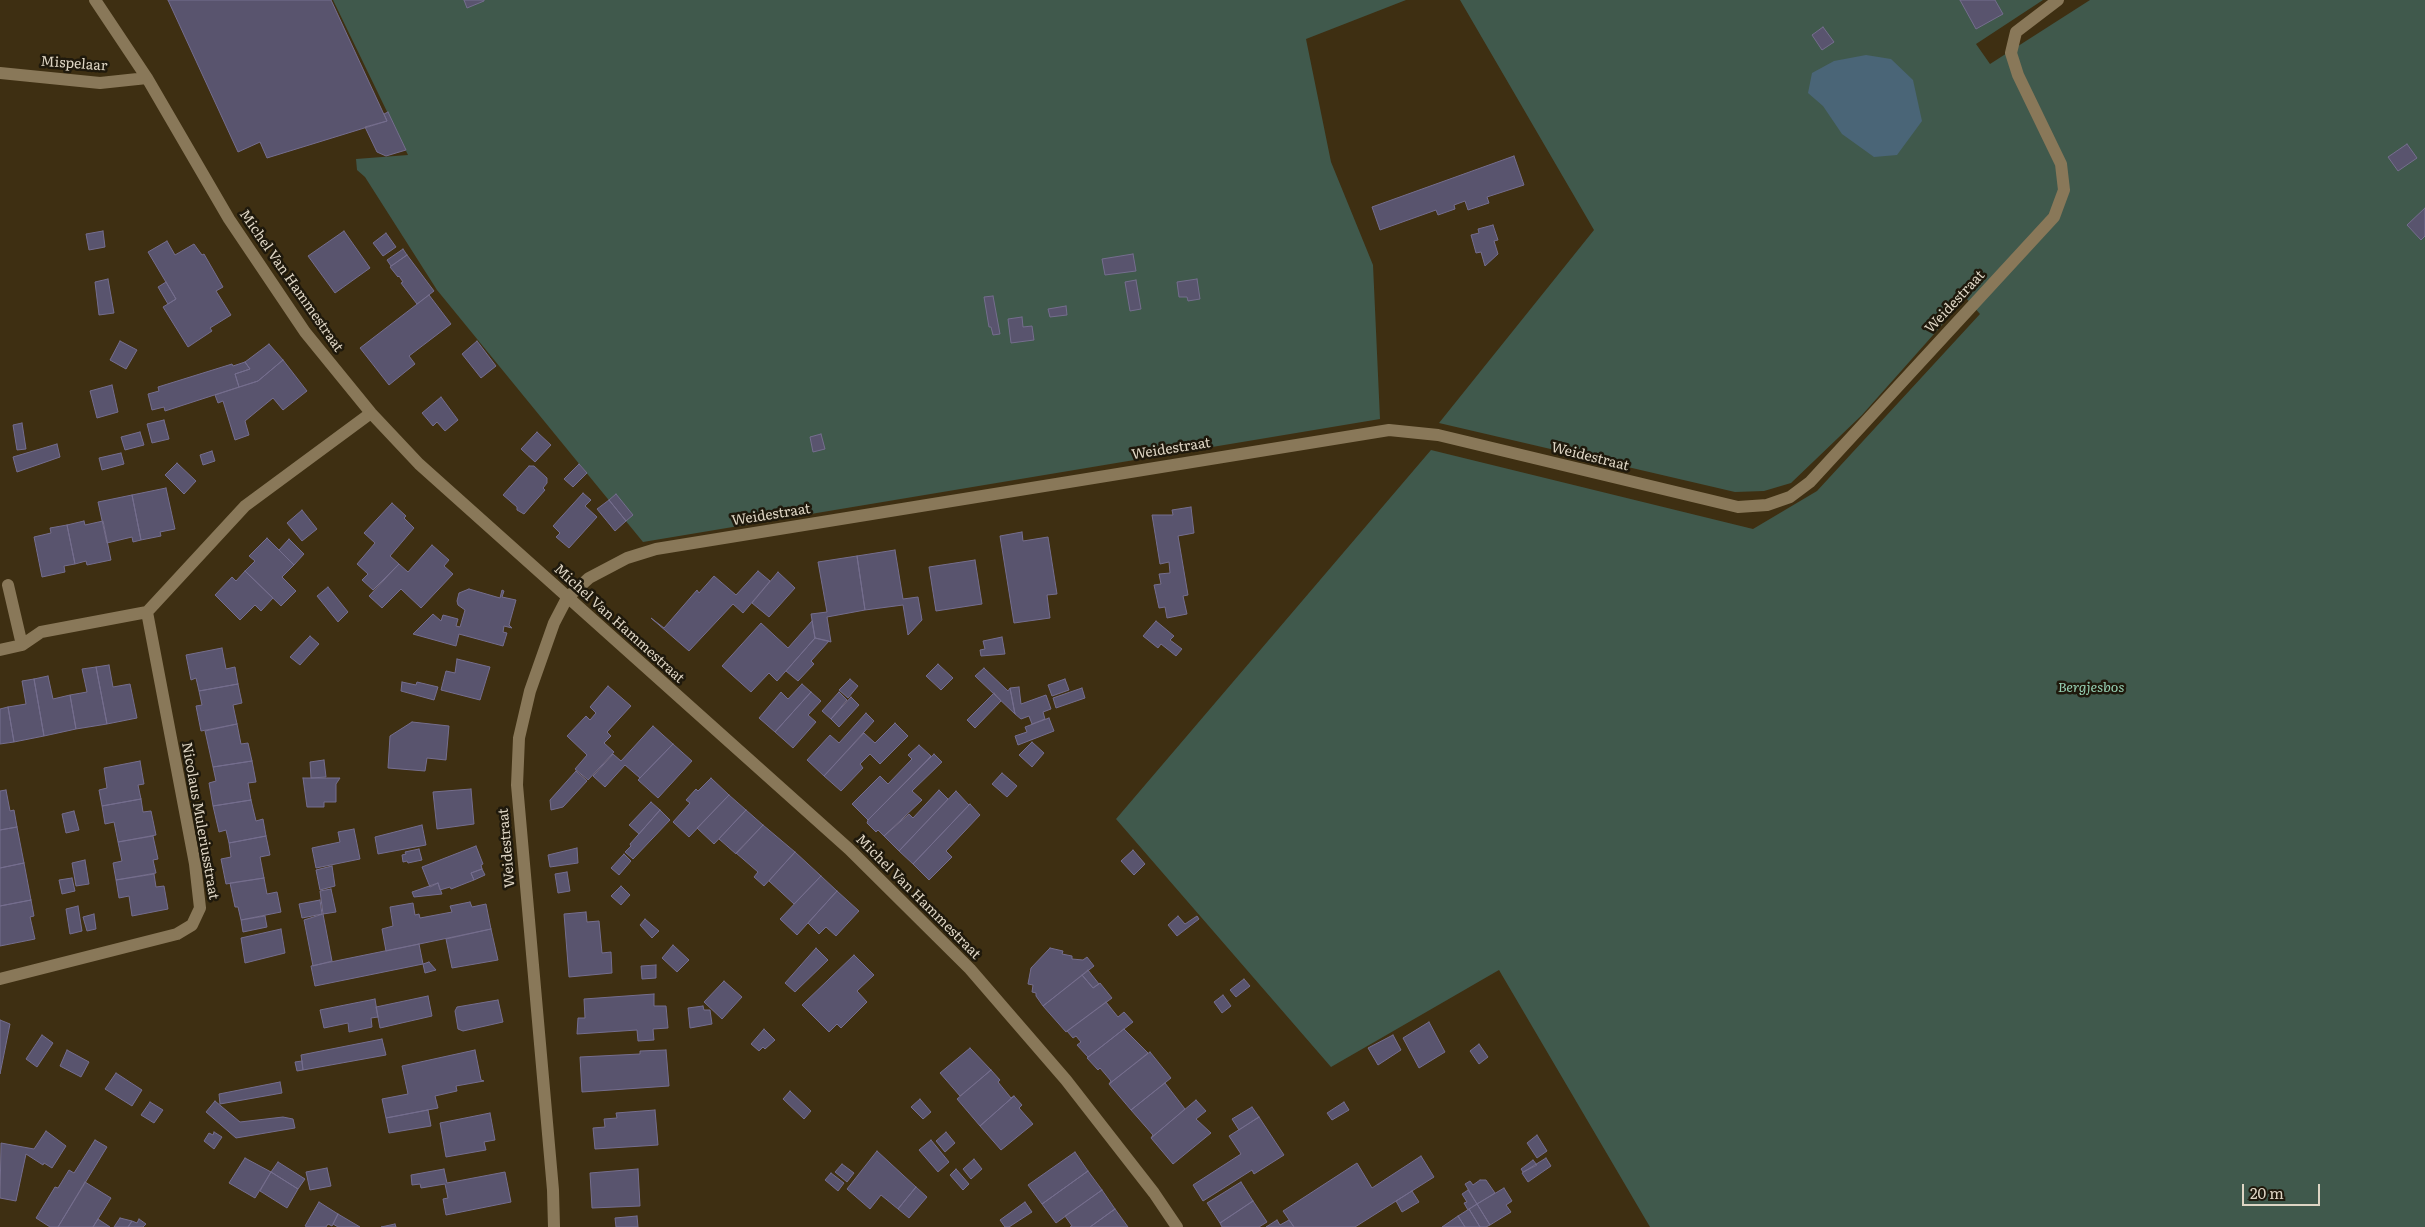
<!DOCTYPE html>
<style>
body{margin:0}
#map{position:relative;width:2425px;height:1227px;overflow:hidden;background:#3e2f12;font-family:Literata,serif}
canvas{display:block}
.scale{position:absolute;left:2242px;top:1184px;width:78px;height:22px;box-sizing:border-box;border:2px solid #ded5c4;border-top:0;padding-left:6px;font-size:15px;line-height:18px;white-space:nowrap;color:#ded5c4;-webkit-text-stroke:4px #1f190c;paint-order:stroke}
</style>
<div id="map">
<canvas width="2425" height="1227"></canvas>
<div class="scale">20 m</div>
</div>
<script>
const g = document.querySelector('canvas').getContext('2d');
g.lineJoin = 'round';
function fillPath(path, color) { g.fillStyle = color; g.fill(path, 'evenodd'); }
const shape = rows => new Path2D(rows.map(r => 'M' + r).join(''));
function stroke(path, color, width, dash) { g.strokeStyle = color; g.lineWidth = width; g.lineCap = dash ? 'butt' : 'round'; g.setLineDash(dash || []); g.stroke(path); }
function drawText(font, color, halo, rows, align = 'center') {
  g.font = font + ' Literata,serif'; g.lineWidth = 5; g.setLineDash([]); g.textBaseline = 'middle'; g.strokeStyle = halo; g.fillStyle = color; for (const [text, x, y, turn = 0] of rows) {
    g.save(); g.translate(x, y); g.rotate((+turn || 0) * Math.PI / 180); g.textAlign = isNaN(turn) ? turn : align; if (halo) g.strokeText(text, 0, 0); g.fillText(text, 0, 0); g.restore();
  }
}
fillPath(shape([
 [333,0,1406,0,1306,39,1331,162,1373,265,1380,419,643,542,437,290,365,177,357,170,356,159,408,155],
 [1460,0,2043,0,1976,44,1990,64,2090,0,2425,0,2425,1227,1650,1227,1499,970,1331,1067,1116,819,1431,450,1753,529,1817,491,1980,314,1966,298,1862,415,1791,483,1764,491,1735,492,1439,423,1594,230]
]), '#40594c');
fillPath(shape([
 [1866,55,1891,59,1913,80,1922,121,1897,155,1874,157,1842,134,1823,106,1808,93,1812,73,1834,61]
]), '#4a6577');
const building = shape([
 [168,0,331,0,387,121,267,158,260,142,238,152,168,0],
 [464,0,484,0,484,1,467,8,464,0],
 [1960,0,1995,0,2003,14,1976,29,1960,0],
 [1823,27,1834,42,1822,50,1812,35,1823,27],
 [388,112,406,150,386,156,377,152,365,127,387,121,384,114,388,112],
 [2407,144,2417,158,2398,171,2388,157,2407,144],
 [1514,156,1524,185,1487,197,1489,203,1468,210,1465,201,1454,205,1455,209,1438,215,1436,210,1380,230,1372,207,1514,156],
 [2425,208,2425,236,2421,240,2407,225,2425,208],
 [1493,225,1498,240,1494,241,1498,254,1485,266,1481,252,1476,253,1471,235,1479,233,1478,229,1493,225],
 [103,231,105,247,89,250,86,234,103,231],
 [344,231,370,268,335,293,308,256,344,231],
 [386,233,396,247,383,256,373,243,386,233],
 [167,241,175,255,194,244,202,255,204,254,223,287,216,291,231,315,210,328,212,331,188,347,163,307,176,299,148,252,167,241],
 [403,249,407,255,391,266,387,260,403,249],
 [1133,254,1136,271,1105,275,1102,259,1133,254],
 [407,255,434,291,417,304,401,283,403,282,399,276,398,277,390,267,407,255],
 [108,279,114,313,99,315,95,282,108,279],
 [1197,279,1200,299,1188,301,1187,297,1179,297,1177,282,1197,279],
 [1136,280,1141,309,1130,311,1125,282,1136,280],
 [166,282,176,299,168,304,158,287,166,282],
 [429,295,451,324,409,356,415,364,389,385,360,348,429,295],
 [993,296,1000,334,993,335,991,327,989,327,984,297,993,296],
 [1066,306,1067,315,1050,317,1048,309,1066,306],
 [1022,317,1023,327,1032,326,1034,340,1011,343,1008,319,1022,317],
 [120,341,137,350,126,369,110,360,120,341],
 [477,341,496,366,481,378,462,354,477,341],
 [269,344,283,360,258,381,239,387,235,374,250,369,245,362,269,344],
 [283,360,307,391,283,410,273,398,245,421,249,435,235,440,223,401,218,403,215,395,258,381,283,360],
 [245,362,250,369,235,374,239,387,165,411,164,407,152,410,148,394,159,391,158,387,232,364,233,366,245,362],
 [112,385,118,412,97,418,90,391,112,385],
 [441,397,458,420,445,431,437,422,433,426,422,413,441,397],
 [164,420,169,439,152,443,147,424,164,420],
 [22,423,26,449,17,450,13,425,22,423],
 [140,432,144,445,125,450,121,437,140,432],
 [537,432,551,445,535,462,521,449,537,432],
 [821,434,825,449,813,452,810,437,821,434],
 [57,444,60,457,17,472,13,457,57,444],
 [212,451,215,461,203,465,200,455,212,451],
 [121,453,124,464,102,470,99,458,121,453],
 [177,463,196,481,184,494,165,475,177,463],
 [579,464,587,473,573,487,564,479,579,464],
 [529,466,534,466,547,478,547,483,543,488,545,490,524,514,517,510,517,507,503,495,529,466],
 [166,488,175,529,160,532,161,536,141,540,132,495,166,488],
 [583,493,591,500,585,506,597,517,569,548,556,537,560,533,553,526,583,493],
 [616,494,633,515,626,521,609,500,616,494],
 [132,495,141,540,133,542,132,537,107,543,98,502,132,495],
 [609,500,626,521,615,531,597,509,609,500],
 [392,503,406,516,404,518,414,528,390,556,399,564,373,590,362,580,368,574,357,564,375,543,364,533,392,503],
 [1191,507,1194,533,1178,536,1188,595,1183,596,1187,614,1167,618,1165,607,1159,608,1154,585,1161,584,1159,574,1170,573,1169,562,1160,564,1152,515,1173,515,1172,510,1191,507],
 [302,510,317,529,302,541,287,523,302,510],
 [84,521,85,525,103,521,111,560,87,565,86,561,75,564,67,525,84,521],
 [67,525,75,564,64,566,65,572,42,577,34,537,51,533,50,528,67,525],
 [1022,532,1023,541,1048,537,1057,594,1047,595,1050,618,1014,623,1000,536,1022,532],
 [267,538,294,565,282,577,296,591,281,606,245,571,255,561,249,556,267,538],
 [289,539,304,554,294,565,279,550,289,539],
 [432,545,449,560,444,566,453,574,421,608,401,589,382,608,369,596,399,564,408,572,432,545],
 [895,550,903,599,918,597,922,620,908,635,903,605,865,610,857,556,895,550],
 [857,556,865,610,827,617,831,642,815,638,811,614,827,612,818,562,857,556],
 [975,560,982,604,936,611,929,567,975,560],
 [245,571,273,598,261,611,255,605,240,620,215,595,232,577,236,581,245,571],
 [758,571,770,581,743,613,733,604,689,651,651,618,664,628,697,590,699,593,714,576,736,595,758,571],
 [778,572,795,588,769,617,752,603,778,572],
 [328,587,348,612,338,622,317,596,328,587],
 [469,589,500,598,502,590,504,591,502,597,516,600,509,625,512,628,504,626,503,632,507,633,503,646,459,634,456,646,413,634,433,614,441,621,443,615,458,619,456,626,460,627,465,610,458,605,457,601,459,593,469,589],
 [812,621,815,638,777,681,769,673,751,692,722,666,761,623,788,648,812,621],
 [1156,621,1174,636,1170,640,1182,649,1176,656,1161,644,1158,648,1143,636,1156,621],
 [310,636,319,644,300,665,290,657,310,636],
 [1002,637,1005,654,981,656,980,650,985,649,983,641,1002,637],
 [815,638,829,641,811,661,814,664,798,681,786,671,815,638],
 [222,648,226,669,235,667,238,684,199,691,196,678,191,680,186,655,222,648],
 [457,659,490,667,480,700,441,690,446,671,455,673,457,659],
 [938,664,953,678,941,690,926,676,938,664],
 [109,665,113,687,130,684,137,718,107,724,96,667,109,665],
 [96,667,107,724,76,729,70,695,87,692,82,669,96,667],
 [984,668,1008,691,1010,688,1015,714,975,676,984,668],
 [48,676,53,699,70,695,76,729,44,736,34,679,48,676],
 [34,679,44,736,14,742,8,707,26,704,22,681,34,679],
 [850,679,858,686,848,698,839,690,850,679],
 [1065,679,1069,690,1052,696,1048,685,1065,679],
 [402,682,416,685,417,682,438,687,434,700,401,691,402,682],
 [238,684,242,703,233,705,237,724,201,731,196,706,202,705,199,691,238,684],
 [802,684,811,692,775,732,759,718,781,692,788,699,802,684],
 [608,686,631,706,607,732,611,736,604,743,614,752,588,780,575,769,587,755,567,736,586,716,590,720,596,713,590,707,608,686],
 [1019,687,1021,704,1046,695,1051,709,1043,712,1045,719,1032,724,1029,716,1021,719,1015,714,1010,688,1019,687],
 [1082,688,1085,698,1056,708,1053,698,1082,688],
 [811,692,821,701,808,715,816,722,793,748,775,732,811,692],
 [839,692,847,700,831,719,822,711,839,692],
 [994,693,1001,701,975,728,967,720,994,693],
 [851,697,859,705,839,727,831,719,851,697],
 [8,707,14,742,0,744,0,709,8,707],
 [866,713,874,721,824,776,807,760,830,735,839,743,866,713],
 [1049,718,1054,731,1018,745,1015,736,1027,732,1025,727,1049,718],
 [412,722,449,726,446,760,427,758,425,771,388,768,390,736,412,722],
 [895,723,908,736,880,764,870,754,860,764,863,768,841,791,824,776,864,733,875,743,895,723],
 [237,724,241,744,248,743,252,761,213,767,205,731,237,724],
 [653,726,673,744,640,778,625,765,605,787,593,776,613,754,621,761,653,726],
 [1032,742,1044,753,1032,767,1019,755,1032,742],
 [673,744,692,761,658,798,638,780,673,744],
 [919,745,931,756,868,820,852,804,880,776,888,784,912,759,908,755,919,745],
 [934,754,942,762,912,791,922,800,884,836,878,830,876,832,867,823,868,820,934,754],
 [324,760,326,777,311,778,310,762,324,760],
 [140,761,144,784,138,785,141,799,102,806,99,790,107,788,104,768,140,761],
 [252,761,256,782,248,783,251,800,213,806,209,783,216,781,213,767,252,761],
 [576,771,587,781,563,807,551,810,550,800,576,771],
 [1002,773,1017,786,1007,797,992,784,1002,773],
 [303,778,340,778,336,784,336,802,324,802,324,807,307,807,303,778],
 [711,778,729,795,689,837,673,822,690,803,686,800,696,789,698,791,711,778],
 [471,789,474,824,437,829,433,792,471,789],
 [6,790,10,811,14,810,17,827,0,830,0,791,6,790],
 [939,790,948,799,899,851,884,836,909,814,913,818,939,790],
 [956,791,969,805,913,864,899,851,956,791],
 [729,795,746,810,714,844,697,828,729,795],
 [141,799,143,812,151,811,156,835,118,842,114,822,105,824,102,806,141,799],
 [251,800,256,821,263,819,266,836,229,843,226,830,219,832,213,806,251,800],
 [651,802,660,810,639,834,629,825,651,802],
 [970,804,980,815,946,851,952,857,929,880,913,864,970,804],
 [660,810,670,820,633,859,625,852,631,846,630,844,660,810],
 [746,810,763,825,736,854,719,839,746,810],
 [74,811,79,830,66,833,62,814,74,811],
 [422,825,426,845,378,854,375,837,422,825],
 [763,825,795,852,764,886,754,877,758,872,736,853,763,825],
 [17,827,24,863,0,868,0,830,17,827],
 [354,829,360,859,316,868,312,848,340,842,338,832,354,829],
 [153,836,158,859,153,860,156,873,116,880,113,863,122,861,118,842,153,836],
 [266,836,270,855,260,857,264,878,226,884,221,859,231,857,229,843,266,836],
 [476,846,483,864,481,865,482,869,471,873,474,880,451,889,450,887,440,890,438,883,430,887,422,867,476,846],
 [577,848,578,863,550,867,548,855,577,848],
 [419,849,422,860,408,863,407,861,403,862,402,855,406,854,405,852,419,849],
 [1133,850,1145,864,1134,875,1121,861,1133,850],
 [795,852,821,876,794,904,769,881,795,852],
 [624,854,631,861,619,875,611,868,624,854],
 [85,860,89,884,76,886,72,863,85,860],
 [24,863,31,900,0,906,0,868,24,863],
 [332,866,335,886,320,890,316,870,332,866],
 [482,869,485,875,474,880,471,873,482,869],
 [567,872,570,891,558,893,555,874,567,872],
 [154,874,156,887,164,886,168,909,132,916,129,896,119,898,116,880,154,874],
 [821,876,837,891,797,935,780,919,821,876],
 [72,878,75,891,62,894,59,880,72,878],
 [264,878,267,894,277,892,281,912,241,920,238,907,235,907,230,883,264,878],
 [438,883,442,894,414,897,412,892,438,883],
 [621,886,630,895,621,905,611,896,621,886],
 [331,889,336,912,323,914,320,891,331,889],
 [837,891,859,911,836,936,826,927,819,934,808,923,837,891],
 [31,900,34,916,30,917,35,939,0,946,0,906,31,900],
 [320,900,322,914,302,918,299,904,320,900],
 [470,902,472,907,486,904,491,929,386,951,382,929,393,926,390,907,413,903,415,915,419,914,420,918,452,912,450,906,470,902],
 [78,906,82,931,70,934,66,909,78,906],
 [586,912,587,922,599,921,602,953,611,952,612,973,569,977,564,914,586,912],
 [94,914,96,929,87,931,83,917,94,914],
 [323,914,332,961,313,966,304,920,323,914],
 [265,916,267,927,243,932,241,920,265,916],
 [1178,916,1185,924,1197,916,1199,919,1177,936,1168,925,1178,916],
 [645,919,659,931,652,938,640,925,645,919],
 [281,929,285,953,245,963,241,938,281,929],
 [491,929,498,960,452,968,446,939,491,929],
 [419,944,423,964,315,986,311,966,419,944],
 [673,945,689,960,677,972,662,958,673,945],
 [816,948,828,960,795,992,785,983,816,948],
 [1050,948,1063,951,1062,954,1072,956,1072,959,1083,960,1087,957,1094,966,1043,1006,1036,996,1036,993,1032,992,1033,985,1028,984,1031,968,1050,948],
 [854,955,874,975,857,991,867,1002,841,1028,837,1024,829,1032,802,1005,854,955],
 [429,962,436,970,425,973,423,964,429,962],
 [656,965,656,978,642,979,641,966,656,965],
 [1088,970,1099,984,1093,988,1082,975,1088,970],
 [1082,975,1093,988,1100,983,1112,998,1066,1032,1043,1006,1082,975],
 [1244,979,1250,986,1236,997,1230,990,1244,979],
 [724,981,742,997,722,1019,704,1002,724,981],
 [654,994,654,1006,666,1006,668,1028,653,1029,654,1040,638,1041,637,1030,577,1034,578,1018,585,1018,584,999,654,994],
 [1223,995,1231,1006,1222,1013,1214,1002,1223,995],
 [428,996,432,1016,380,1028,376,1007,428,996],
 [375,999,378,1017,371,1018,372,1027,349,1032,348,1023,324,1028,320,1010,375,999],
 [498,1000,503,1022,463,1031,458,1029,455,1011,457,1007,498,1000],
 [1106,1002,1118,1017,1124,1012,1133,1022,1088,1057,1077,1045,1081,1042,1076,1036,1073,1038,1067,1031,1106,1002],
 [703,1006,704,1010,710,1010,712,1024,690,1028,688,1008,703,1006],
 [0,1020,10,1024,0,1074,0,1020],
 [1429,1022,1445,1052,1419,1068,1403,1038,1429,1022],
 [764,1029,775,1040,765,1049,763,1047,759,1051,751,1044,764,1029],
 [1124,1029,1148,1053,1109,1084,1111,1081,1100,1068,1098,1070,1087,1058,1124,1029],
 [42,1035,53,1043,37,1067,26,1059,42,1035],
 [1393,1035,1401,1050,1378,1065,1368,1048,1393,1035],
 [382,1039,386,1055,303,1070,301,1055,382,1039],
 [1479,1044,1488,1057,1479,1064,1470,1051,1479,1044],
 [970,1048,991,1070,960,1096,940,1073,970,1048],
 [67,1050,89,1062,81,1077,60,1066,67,1050],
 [475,1050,481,1080,484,1081,456,1086,457,1091,435,1096,438,1108,386,1118,382,1099,408,1094,402,1066,475,1050],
 [666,1050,669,1086,582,1092,580,1057,640,1054,640,1051,666,1050],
 [1150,1052,1171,1078,1131,1110,1109,1084,1150,1052],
 [302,1061,303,1070,297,1071,295,1062,302,1061],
 [991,1070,1000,1080,998,1082,1011,1098,1014,1096,980,1126,957,1099,991,1070],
 [116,1073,142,1090,132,1106,105,1089,116,1073],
 [280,1082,282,1093,220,1104,219,1094,280,1082],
 [1165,1083,1185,1109,1151,1138,1153,1135,1131,1110,1165,1083],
 [790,1091,811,1111,804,1119,783,1099,790,1091],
 [1014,1096,1022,1105,1019,1108,1033,1124,1001,1150,980,1126,1014,1096],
 [920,1099,931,1112,923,1119,911,1107,920,1099],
 [1196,1100,1206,1111,1196,1119,1211,1133,1173,1164,1151,1138,1196,1100],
 [215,1101,240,1122,283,1117,293,1119,295,1128,236,1138,206,1112,215,1101],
 [150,1102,163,1110,154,1123,141,1115,150,1102],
 [1344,1102,1349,1110,1332,1120,1327,1113,1344,1102],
 [1252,1107,1259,1117,1239,1130,1232,1119,1252,1107],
 [428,1110,431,1126,389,1133,386,1118,428,1110],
 [655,1110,658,1145,595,1149,593,1128,605,1127,604,1119,617,1118,616,1113,655,1110],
 [490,1113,495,1140,484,1142,486,1150,446,1157,440,1123,490,1113],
 [1259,1117,1284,1155,1254,1174,1252,1170,1203,1201,1193,1185,1241,1154,1229,1136,1259,1117],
 [46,1131,66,1146,52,1168,44,1163,43,1165,26,1154,16,1201,0,1198,1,1143,34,1149,46,1131],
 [214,1132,222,1137,214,1149,204,1141,209,1133,213,1135,214,1132],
 [946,1132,955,1143,945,1152,936,1141,946,1132],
 [1537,1135,1547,1151,1537,1158,1527,1143,1537,1135],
 [95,1140,107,1147,58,1227,50,1227,36,1218,55,1187,58,1188,69,1170,74,1173,95,1140],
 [931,1140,949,1162,938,1172,919,1150,931,1140],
 [877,1151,916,1187,898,1209,881,1195,870,1209,847,1189,877,1151],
 [1075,1152,1088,1171,1042,1204,1028,1185,1075,1152],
 [1421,1156,1434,1177,1355,1227,1294,1227,1283,1211,1357,1163,1372,1188,1421,1156],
 [245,1158,271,1172,255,1198,229,1183,245,1158],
 [1546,1158,1551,1166,1528,1182,1522,1173,1546,1158],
 [974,1159,982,1169,971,1179,963,1169,974,1159],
 [1533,1160,1537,1165,1523,1172,1521,1169,1533,1160],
 [278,1162,305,1179,298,1189,271,1172,278,1162],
 [842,1164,854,1173,847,1182,835,1172,842,1164],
 [327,1168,331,1186,310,1190,306,1172,327,1168],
 [444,1169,447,1183,505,1172,511,1202,446,1215,443,1199,448,1198,445,1184,421,1188,420,1184,412,1185,411,1175,444,1169],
 [638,1169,640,1206,592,1208,590,1173,638,1169],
 [956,1169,969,1184,963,1190,950,1175,956,1169],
 [1088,1171,1102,1190,1056,1223,1042,1204,1088,1171],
 [271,1172,298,1189,287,1208,260,1191,271,1172],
 [831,1173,844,1183,838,1191,825,1180,831,1173],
 [1480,1180,1486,1180,1495,1193,1477,1204,1465,1184,1470,1181,1473,1185,1480,1180],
 [85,1182,111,1198,93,1227,58,1227,85,1182],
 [1241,1182,1253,1201,1220,1223,1207,1203,1241,1182],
 [916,1187,927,1197,909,1218,898,1209,916,1187],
 [1504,1188,1512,1201,1506,1205,1511,1212,1490,1225,1477,1204,1504,1188],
 [1102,1190,1115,1209,1090,1227,1070,1227,1072,1226,1065,1216,1102,1190],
 [1468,1190,1477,1204,1468,1210,1464,1203,1467,1202,1462,1194,1468,1190],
 [1412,1191,1419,1202,1402,1212,1396,1201,1412,1191],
 [1253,1201,1267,1222,1259,1227,1222,1227,1220,1223,1253,1201],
 [319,1202,338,1214,332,1226,328,1224,326,1227,307,1227,305,1226,319,1202],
 [1025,1202,1032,1212,1009,1227,1005,1227,1000,1220,1025,1202],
 [1477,1204,1490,1225,1486,1227,1480,1227,1469,1209,1477,1204],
 [1115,1209,1128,1227,1090,1227,1115,1209],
 [1469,1209,1480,1227,1465,1227,1458,1216,1469,1209],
 [338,1214,360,1227,338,1227,333,1224,338,1214],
 [637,1216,638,1227,616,1227,615,1218,637,1216],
 [1458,1216,1465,1227,1442,1227,1458,1216],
 [120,1218,132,1221,128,1227,114,1227,120,1218],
 [98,1219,110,1227,93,1227,98,1219],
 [139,1219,146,1224,143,1227,128,1227,132,1221,137,1223,139,1219],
 [1277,1220,1280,1225,1289,1220,1294,1227,1266,1227,1277,1220],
 [395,1224,396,1227,381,1227,395,1224]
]);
fillPath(building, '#59546e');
stroke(building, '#756e8e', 1);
stroke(shape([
 [95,0,147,78,229,219,305,332,371,413,419,464,849,849,970,969,1066,1080,1154,1193,1177,1227],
 [0,73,100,83,147,78],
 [8,585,22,645],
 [0,650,22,645,41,632,147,612,245,506,371,413],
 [0,979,177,934,192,925,200,908,195,864,147,612],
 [554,1227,553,1190,517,785,519,738,530,691,554,623,567,598,589,578,627,558,656,549,1389,430,1438,435,1738,507,1767,505,1790,497,1810,482,2054,217,2064,190,2061,164,2018,75,2011,53,2016,32,2058,0]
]), '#897859', 12);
drawText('14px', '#ded5c4', '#1f190c', [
 ["Mispelaar",74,64,4],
 ["Michel Van Hammestraat",291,281,55],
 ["Weidestraat",1955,302,-47],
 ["Weidestraat",1171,449,-9],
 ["Weidestraat",1590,457,14],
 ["Weidestraat",771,515,-9],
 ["Michel Van Hammestraat",619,624,42],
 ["Nicolaus Muleriusstraat",200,821,80],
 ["Weidestraat",507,848,-95],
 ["Michel Van Hammestraat",918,897,45]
]);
drawText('italic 14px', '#96d0b3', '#1f190c', [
 ["Bergjesbos",2091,688]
]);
</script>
